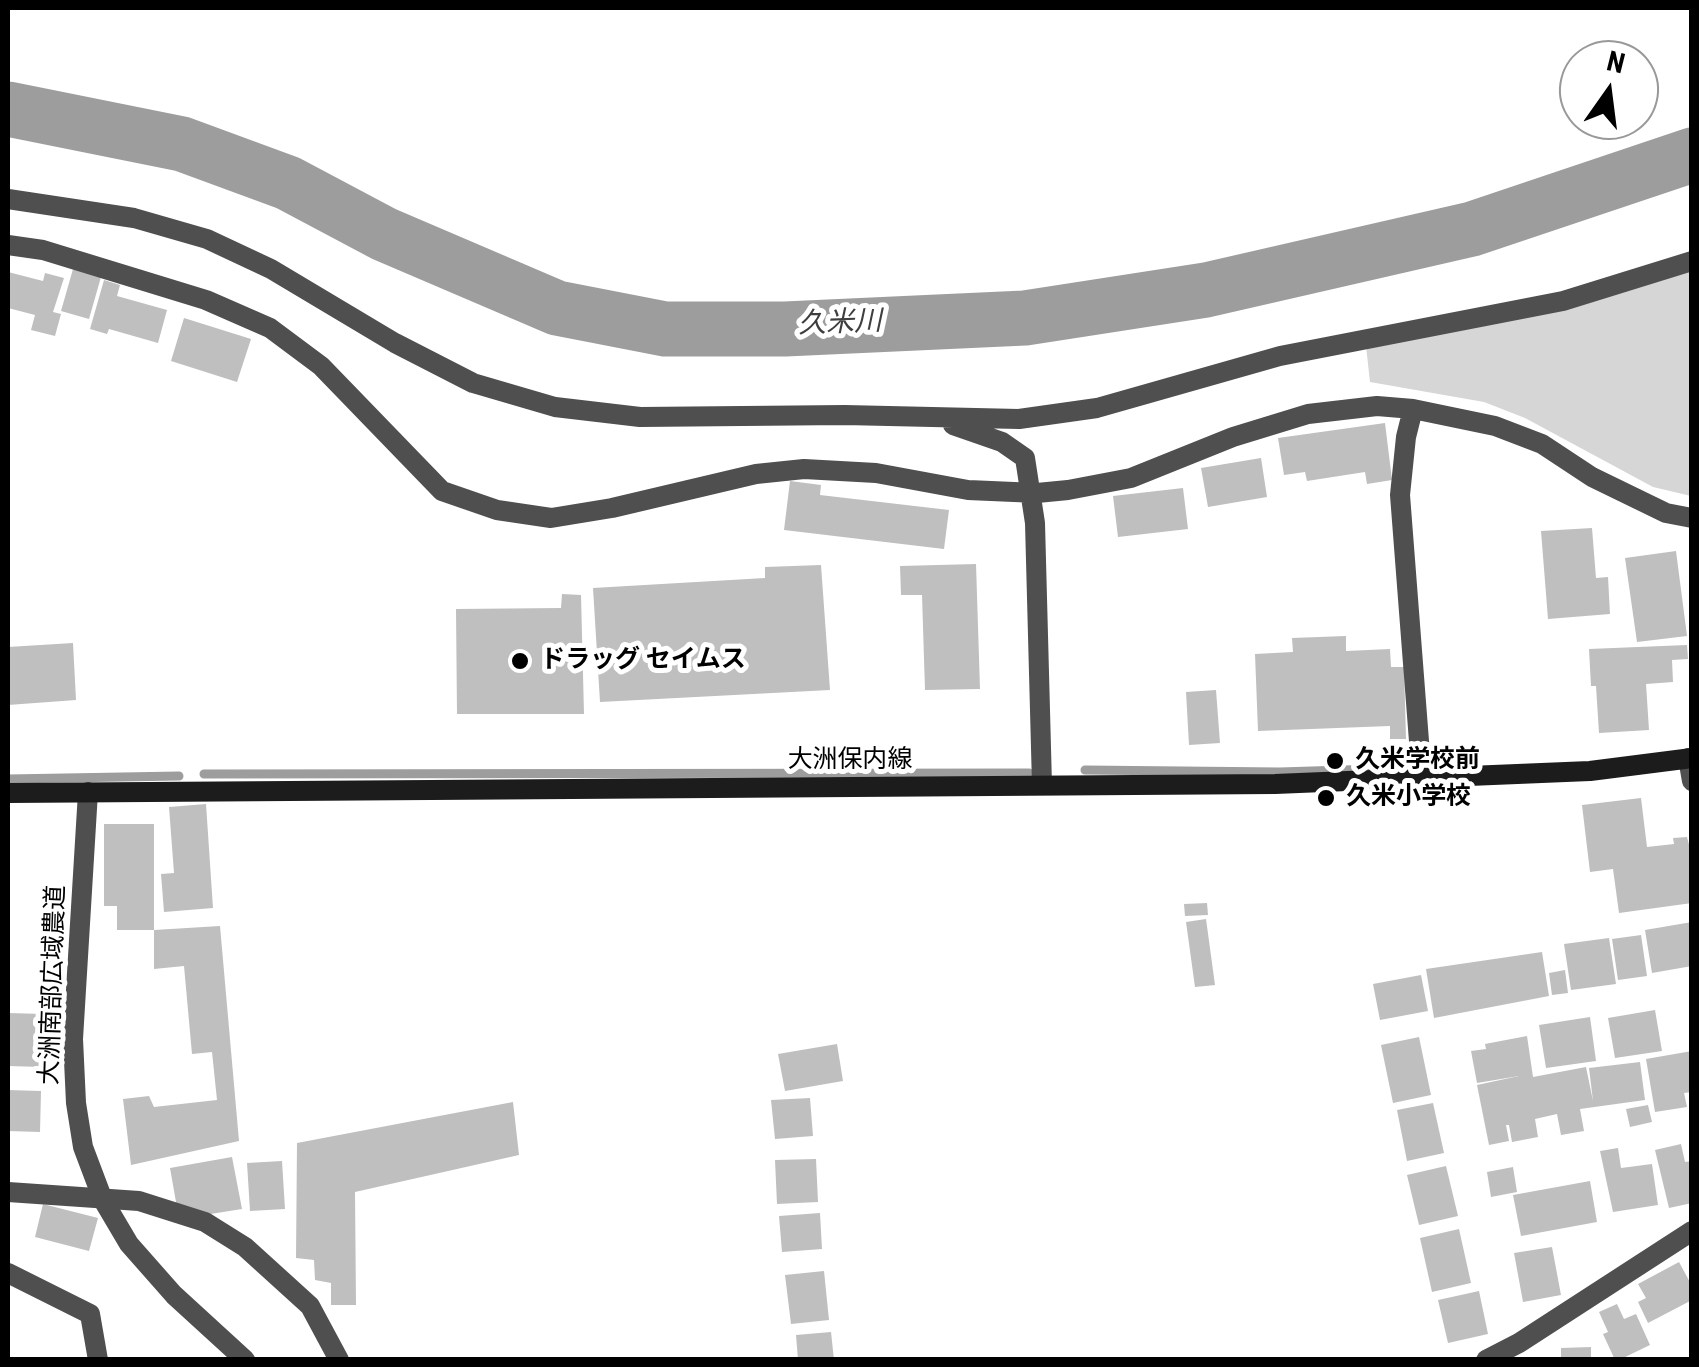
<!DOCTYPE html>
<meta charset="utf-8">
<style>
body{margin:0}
#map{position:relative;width:1699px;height:1367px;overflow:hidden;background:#fff;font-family:"Roboto Condensed",sans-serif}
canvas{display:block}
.frame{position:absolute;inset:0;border:10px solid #000;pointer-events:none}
.north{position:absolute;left:1559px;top:40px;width:100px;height:100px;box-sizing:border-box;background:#fff;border:2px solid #999;border-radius:50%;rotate:14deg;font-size:28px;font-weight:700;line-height:40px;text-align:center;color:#000}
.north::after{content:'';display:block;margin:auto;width:35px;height:45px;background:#000;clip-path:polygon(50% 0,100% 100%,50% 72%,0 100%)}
</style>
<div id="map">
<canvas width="1699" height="1367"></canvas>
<div class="frame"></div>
<div class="north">N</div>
</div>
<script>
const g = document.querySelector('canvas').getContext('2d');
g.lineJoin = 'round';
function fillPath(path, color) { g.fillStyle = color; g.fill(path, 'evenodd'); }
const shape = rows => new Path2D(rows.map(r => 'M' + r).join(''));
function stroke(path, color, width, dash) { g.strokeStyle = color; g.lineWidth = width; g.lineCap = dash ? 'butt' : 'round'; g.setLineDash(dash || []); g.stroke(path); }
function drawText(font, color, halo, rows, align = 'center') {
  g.font = font + ' "Roboto Condensed","Noto Sans JP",sans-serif'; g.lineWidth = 10; g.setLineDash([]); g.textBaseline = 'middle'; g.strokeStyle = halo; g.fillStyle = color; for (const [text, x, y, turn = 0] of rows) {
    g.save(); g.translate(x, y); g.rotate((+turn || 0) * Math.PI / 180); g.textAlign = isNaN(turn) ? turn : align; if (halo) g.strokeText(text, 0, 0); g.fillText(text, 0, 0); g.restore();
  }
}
fillPath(shape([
 [1691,270,1691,496,1653,487,1525,418,1484,402,1370,382,1366,346]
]), '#d6d6d6');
stroke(shape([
 [1085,770,1280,772,1407,768],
 [204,774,1029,773],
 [8,779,179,776]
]), '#9d9d9d', 9);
stroke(shape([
 [8,109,182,144,288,183,384,234,557,308,665,329,785,329,1025,318,1206,290,1472,229,1692,155]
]), '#9d9d9d', 55);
fillPath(shape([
 [73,269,101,277,89,319,61,311],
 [8,272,43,281,45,273,64,278,53,312,61,314,55,336,31,330,35,315,8,308],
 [104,280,120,285,117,296,167,310,158,343,109,329,107,334,90,329],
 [184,318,251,339,237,382,171,361],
 [1385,423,1392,480,1367,484,1365,472,1307,481,1305,472,1284,475,1278,438],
 [1261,458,1267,497,1208,507,1201,468],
 [790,481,821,485,820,495,949,510,944,549,784,530],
 [1183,488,1188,529,1118,537,1113,496],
 [1592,528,1596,578,1608,577,1610,614,1548,619,1541,531],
 [1676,551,1687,636,1637,642,1625,558],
 [976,564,980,689,925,690,922,595,901,595,900,566],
 [821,565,830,690,600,702,593,588,765,578,765,567],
 [562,594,581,595,584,714,457,714,456,609,561,608],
 [1346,636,1346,651,1390,649,1391,667,1404,667,1406,739,1390,739,1390,726,1258,731,1255,654,1293,652,1292,638],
 [73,643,76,700,8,705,8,647],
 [1687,645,1688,659,1672,660,1673,682,1646,684,1649,730,1599,733,1596,686,1591,686,1589,649],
 [1216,690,1220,743,1189,745,1186,692],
 [1641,798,1647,847,1674,844,1673,838,1687,837,1692,856,1692,903,1619,913,1613,869,1590,872,1582,805],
 [206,804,213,908,164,912,161,874,174,873,169,807],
 [104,824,154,824,154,930,117,930,117,906,104,906],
 [1207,903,1208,915,1185,916,1184,904],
 [1206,919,1215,985,1195,987,1186,922],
 [1692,922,1692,966,1652,973,1645,930],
 [220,926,239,1141,131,1165,123,1099,149,1096,154,1107,217,1100,212,1052,192,1054,184,966,154,969,154,930],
 [1641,935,1647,976,1618,980,1612,939],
 [1609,938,1616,984,1571,990,1564,944],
 [1542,952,1549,996,1434,1018,1426,969],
 [1565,970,1568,993,1552,995,1549,973],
 [1421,975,1428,1011,1380,1020,1373,984],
 [1655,1010,1662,1051,1615,1058,1608,1018],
 [8,1013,43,1014,42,1067,8,1066],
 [1590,1017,1596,1061,1546,1068,1539,1025],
 [1527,1036,1533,1077,1586,1067,1593,1101,1589,1068,1640,1062,1645,1100,1580,1109,1584,1131,1561,1135,1557,1114,1535,1119,1538,1137,1512,1142,1509,1125,1506,1125,1509,1141,1489,1145,1477,1085,1519,1076,1477,1083,1471,1051,1486,1049,1485,1044],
 [1419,1037,1431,1095,1393,1103,1381,1045],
 [837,1044,843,1081,785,1091,778,1054],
 [1692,1051,1692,1092,1684,1093,1687,1107,1655,1112,1646,1059],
 [8,1090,41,1091,40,1132,8,1131],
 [810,1098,813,1136,775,1139,771,1100],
 [513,1102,519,1155,355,1192,356,1305,331,1305,331,1283,315,1280,314,1260,296,1258,297,1143],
 [1433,1103,1444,1153,1407,1161,1397,1110],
 [1648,1105,1652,1122,1630,1127,1626,1109],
 [1681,1144,1685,1162,1692,1161,1692,1203,1669,1208,1655,1150],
 [1618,1148,1621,1168,1652,1164,1658,1205,1613,1212,1600,1151],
 [232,1157,242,1209,179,1219,170,1168],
 [816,1159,818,1202,777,1204,775,1160],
 [282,1161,285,1209,250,1211,247,1163],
 [1446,1166,1458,1216,1419,1225,1407,1175],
 [1513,1167,1517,1192,1491,1197,1487,1172],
 [1590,1181,1597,1222,1521,1236,1513,1195],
 [43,1204,98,1218,89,1251,35,1237],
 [820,1213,822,1249,782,1252,779,1216],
 [1459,1229,1471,1283,1432,1292,1420,1238],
 [1552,1247,1561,1295,1523,1302,1514,1253],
 [1679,1262,1692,1286,1692,1300,1648,1323,1638,1302,1646,1298,1638,1284],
 [824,1271,829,1320,791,1324,785,1275],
 [1479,1291,1488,1334,1448,1343,1438,1300],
 [1617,1304,1624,1319,1636,1314,1650,1345,1619,1360,1615,1360,1603,1334,1608,1332,1599,1312],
 [831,1332,834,1360,798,1360,796,1335],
 [1591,1347,1591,1360,1561,1360,1561,1348]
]), '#bfbfbf');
stroke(shape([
 [8,199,134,218,207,239,271,269,395,343,473,383,555,407,640,417,845,415,1019,419,1097,408,1280,356,1563,301,1692,261],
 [8,245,43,250,206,300,270,328,321,366,442,491,497,510,551,518,612,508,756,474,804,469,876,473,968,490,1037,493,1068,490,1131,478,1233,437,1308,414,1377,406,1413,409,1495,426,1542,444,1592,477,1666,513,1692,518],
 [1413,409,1406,437,1400,495,1422,780],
 [953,425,1002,442,1025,458,1035,523,1042,785],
 [1688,758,1692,781],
 [8,1192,139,1201,205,1222,245,1247,310,1306,339,1360],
 [8,1273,90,1314,98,1360],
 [1486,1360,1519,1343,1692,1231]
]), '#4f4f4f', 20);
stroke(shape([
 [88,792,73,1039,76,1103,83,1147,103,1200,129,1244,174,1295,245,1360]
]), '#4f4f4f', 20);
stroke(shape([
 [8,793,1275,784,1590,771,1692,758]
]), '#1c1c1c', 20);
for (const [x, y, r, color] of [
 [520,661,10,"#000"],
 [1335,761,10,"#000"],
 [1326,798,10,"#000"]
]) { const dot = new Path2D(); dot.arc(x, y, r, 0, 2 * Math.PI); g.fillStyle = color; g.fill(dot); stroke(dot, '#fff', 4); }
drawText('bold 25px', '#000', '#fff', [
 ["ドラッグ セイムス",540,661],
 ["久米学校前",1355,761],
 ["久米小学校",1346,798]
], 'left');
drawText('25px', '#000', '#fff', [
 ["大洲保内線",850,761],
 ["大洲南部広域農道",54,985,-88]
]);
drawText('italic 28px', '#3e3e3e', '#fff', [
 ["久米川",840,324,-2]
]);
</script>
